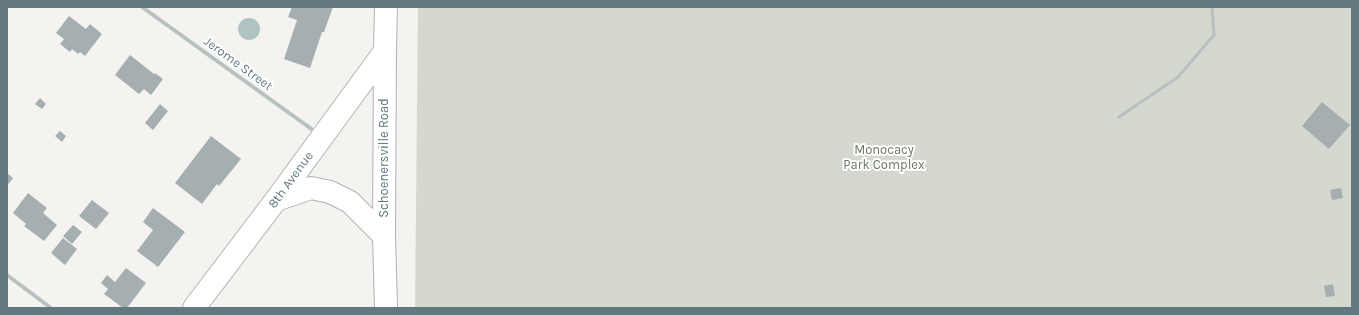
<!DOCTYPE html>
<style>
body{margin:0}
#map{position:relative;width:1359px;height:315px;overflow:hidden;background:#f4f3ef;font-family:Karla,sans-serif}
canvas{display:block}
.frame{position:absolute;inset:0;border:8px solid #637980;pointer-events:none}
</style>
<div id="map">
<canvas width="1359" height="315"></canvas>
<div class="frame"></div>
</div>
<script>
const g = document.querySelector('canvas').getContext('2d');
g.lineJoin = 'round';
function fillPath(path, color) { g.fillStyle = color; g.fill(path, 'evenodd'); }
const shape = rows => new Path2D(rows.map(r => 'M' + r).join(''));
function stroke(path, color, width, dash) { g.strokeStyle = color; g.lineWidth = width; g.lineCap = dash ? 'butt' : 'round'; g.setLineDash(dash || []); g.stroke(path); }
function drawText(font, color, halo, rows, align = 'center') {
  g.font = font + ' Karla,sans-serif'; g.lineWidth = 4; g.setLineDash([]); g.textBaseline = 'middle'; g.strokeStyle = halo; g.fillStyle = color; for (const [text, x, y, turn = 0] of rows) {
    g.save(); g.translate(x, y); g.rotate((+turn || 0) * Math.PI / 180); g.textAlign = isNaN(turn) ? turn : align; if (halo) g.strokeText(text, 0, 0); g.fillText(text, 0, 0); g.restore();
  }
}
fillPath(shape([
 [418,7,1352,7,1352,308,415,308]
]), '#d4d8cf');
fillPath(shape([
 '238 29a11 11 0 1 1 22 0a11 11 0 1 1-22 0Z'
]), '#b0c2c2');
fillPath(shape([
 [292,7,333,7,324,32,322,32,310,68,284,59,297,20,288,17],
 [69,16,86,29,90,24,102,34,85,56,80,52,78,54,72,49,70,52,60,44,64,39,56,33],
 [130,55,154,74,155,73,163,79,151,95,144,89,139,94,115,75],
 [40,98,46,104,42,109,35,104],
 [1322,102,1350,125,1329,149,1302,126],
 [160,104,168,111,153,130,145,123],
 [60,131,66,136,62,142,55,136],
 [211,136,241,159,219,186,217,184,202,204,175,183],
 [7,173,13,178,7,186],
 [1341,188,1343,198,1332,200,1330,190],
 [28,193,47,208,43,213,57,225,44,241,24,226,26,224,13,213],
 [92,200,109,213,96,229,79,216],
 [153,208,185,232,158,267,137,251,153,230,143,222],
 [73,225,82,232,72,244,63,236],
 [63,238,77,249,65,265,51,253],
 [126,268,146,283,127,308,123,308,104,294,108,289,101,283,107,275,115,282],
 [1333,284,1335,296,1326,297,1324,286]
]), '#a5afb2');
const secondary = shape([
 [385,51,384,236,386,308]
]);
const primary = shape([
 [276,200,311,188,330,192,350,202,384,236],
 [194,308,276,200,385,51,386,7]
]);
stroke(secondary, '#acb4b6', 24);
stroke(primary, '#adb4b6', 24);
stroke(shape([
 [1119,117,1178,77,1214,35,1212,7]
]), '#b9c0c2', 3);
stroke(shape([
 [142,7,317,133],
 [7,275,51,308]
]), '#b9c0c2', 4);
stroke(secondary, '#fff', 22);
stroke(primary, '#fff', 22);
drawText('13px', '#637980', '#fff', [
 ["Jerome Street",238,64,36],
 ["Schoenersville Road",384,158,-90],
 ["8th Avenue",291,180,-54]
]);
drawText('13px', '#6b7762', '#fff', [
 ["Monocacy",884,150],
 ["Park Complex",884,165]
]);
</script>
